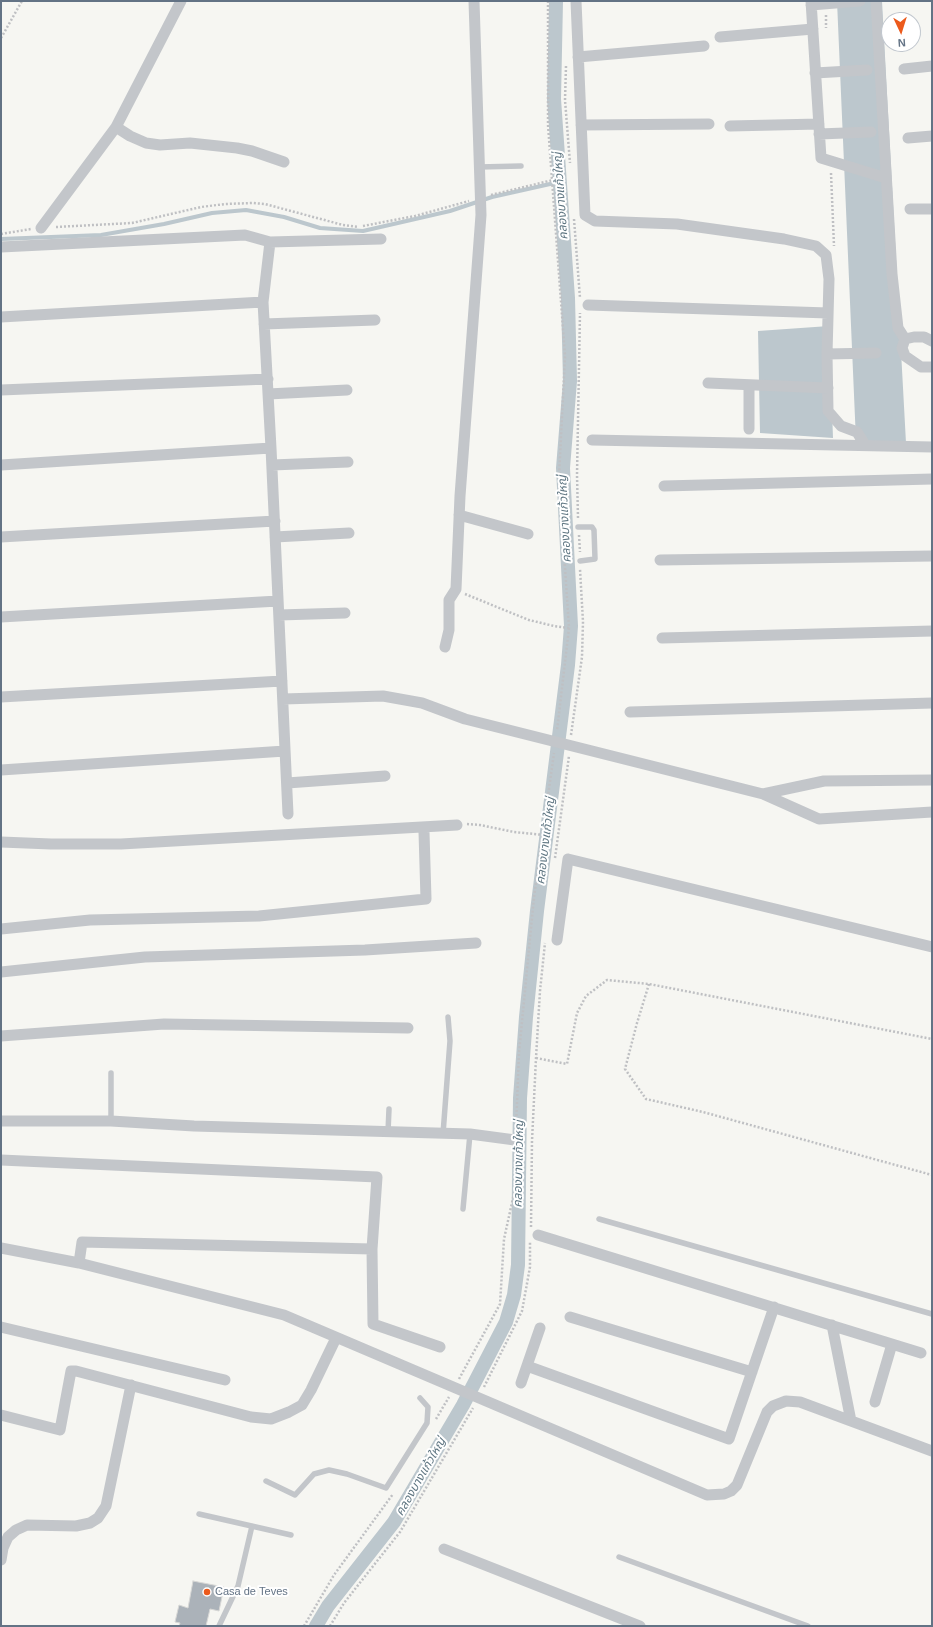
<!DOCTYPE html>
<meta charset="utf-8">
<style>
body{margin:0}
#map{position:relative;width:933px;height:1627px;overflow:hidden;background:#f6f6f2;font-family:Helvetica,sans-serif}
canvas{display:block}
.frame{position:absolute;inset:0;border:2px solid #637385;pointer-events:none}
.north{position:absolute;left:881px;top:12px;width:40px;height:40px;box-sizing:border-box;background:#fff;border:1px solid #c1c7ce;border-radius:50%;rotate:176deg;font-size:11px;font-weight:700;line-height:16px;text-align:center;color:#637385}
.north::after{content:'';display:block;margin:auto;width:14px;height:18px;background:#ec5a1c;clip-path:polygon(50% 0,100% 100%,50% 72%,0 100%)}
</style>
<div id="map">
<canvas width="933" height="1627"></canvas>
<div class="frame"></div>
<div class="north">N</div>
</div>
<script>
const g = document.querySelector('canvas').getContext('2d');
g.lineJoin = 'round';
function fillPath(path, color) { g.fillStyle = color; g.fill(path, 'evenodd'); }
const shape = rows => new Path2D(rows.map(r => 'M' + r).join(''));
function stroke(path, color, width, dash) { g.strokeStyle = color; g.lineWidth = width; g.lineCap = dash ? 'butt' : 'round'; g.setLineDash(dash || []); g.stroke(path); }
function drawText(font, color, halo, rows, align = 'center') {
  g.font = font + ' Helvetica,"Noto Sans Thai",sans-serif'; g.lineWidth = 4; g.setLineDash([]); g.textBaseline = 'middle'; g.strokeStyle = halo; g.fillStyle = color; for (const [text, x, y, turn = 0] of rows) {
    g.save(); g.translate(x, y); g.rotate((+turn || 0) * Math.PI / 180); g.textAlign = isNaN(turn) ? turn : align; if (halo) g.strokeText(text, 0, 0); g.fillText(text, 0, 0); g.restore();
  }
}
fillPath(shape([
 [837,1,882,1,906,443,856,441],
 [829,326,833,438,760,433,758,331]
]), '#bcc7cd');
stroke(shape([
 [1,239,101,235,164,224,212,213,246,210,284,217,320,228,363,231,450,211,492,197,559,182]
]), '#bcc7cd', 4);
stroke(shape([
 [316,1626,328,1606,394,1522,463,1405,506,1322,514,1295,518,1265,520,1098,526,1017,537,911,568,665,571,626,563,468,570,381,568,298,554,99,556,1]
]), '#bcc7cd', 14);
const building = shape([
 [193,1581,224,1587,219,1611,210,1609,206,1626,179,1626,180,1623,175,1622,179,1605,188,1608,193,1581]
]);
fillPath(building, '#abb2b9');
stroke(building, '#d7d7d5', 1);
stroke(shape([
 [548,1,548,125,565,356,559,477,569,628,557,731],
 [826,15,826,28],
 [1,38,22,1],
 [566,66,565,100,570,163],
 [831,173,834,246],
 [491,195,553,180],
 [574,219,580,298],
 [363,226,415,216,469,201],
 [56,227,132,223,201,207,225,204,253,203,265,204,343,225,358,227],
 [1,234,31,229],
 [578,518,577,475,580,313],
 [579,535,580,552],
 [465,594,529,620,554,626,569,628],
 [571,735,582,657,583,622,580,569],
 [467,824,480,825,514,832,544,835],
 [555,858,569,756],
 [649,984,637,1023,625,1069,646,1099,703,1112,932,1175],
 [536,1058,567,1064,577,1013,586,996,607,980,649,984,932,1039],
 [516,1128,519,1053,534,897,554,753],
 [531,1227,532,1141,536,1058,540,991,545,943],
 [459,1379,500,1304,504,1239,515,1189,515,1151],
 [484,1387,522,1311,530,1267,530,1242],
 [436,1419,449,1397],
 [304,1626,334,1575,393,1494],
 [330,1626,344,1603,400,1532,473,1408]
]), '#bfc0c3', 2.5, [2, 2]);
stroke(shape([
 [479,167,521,166],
 [578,527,592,527,594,530,595,559,580,561],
 [111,1073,111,1121],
 [388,1132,389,1109],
 [443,1134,450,1041,448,1017],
 [463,1209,470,1134],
 [599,1219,932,1314],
 [266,1481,295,1495,314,1474,329,1470,347,1474,386,1488,427,1423,428,1407,420,1398],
 [199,1514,291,1535],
 [619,1557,808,1626],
 [219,1626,238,1586,252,1526]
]), '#c3c6ca', 5.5);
stroke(shape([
 [576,1,585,215,595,221,677,224,784,239,816,246,826,255,829,279,827,354,828,411,841,426,857,432,865,445],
 [811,1,821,158,886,178],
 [876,1,892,274,898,328,905,339],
 [811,5,860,1],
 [720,37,813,29],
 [578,57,704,46],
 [904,69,932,66],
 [815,73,867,70],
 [581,125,709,124],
 [730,126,819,124],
 [116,127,130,136,146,143,160,145,190,143,237,148,252,151,284,162],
 [819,134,871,132],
 [908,138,932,136],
 [910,209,932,209],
 [41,228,116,127,181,1],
 [1,247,245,235,270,242],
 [588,305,828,313],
 [1,317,263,302],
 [264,324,375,320],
 [932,341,924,337,914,337,905,339,902,348,905,356,921,367,932,367],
 [827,354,876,353],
 [708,383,828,388],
 [1,390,268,379],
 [268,394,347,390],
 [749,429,749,385],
 [592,440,932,447],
 [1,465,271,448],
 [272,465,348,462],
 [664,486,932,479],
 [459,515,528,534],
 [1,537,275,521],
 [275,537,349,533],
 [660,560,932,556],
 [279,615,345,613],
 [1,617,278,601],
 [662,638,932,631],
 [445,647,449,630,449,600,456,589,460,496,481,215,474,1],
 [1,697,282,681],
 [283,699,383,696,422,703,465,719,763,794,824,781,932,780],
 [630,712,932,703],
 [1,770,285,751],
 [287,783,385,776],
 [763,794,819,819,932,812],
 [288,814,271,448,263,302,270,242,381,239],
 [1,842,51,844,121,844,457,825],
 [1,929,90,920,259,916,426,899,424,832],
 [557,940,568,859,932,947],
 [1,972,145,957,365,950,476,943],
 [1,1036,164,1024,408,1028],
 [1,1121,111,1121,194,1126,470,1134,515,1140],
 [1,1160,377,1177,372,1249,373,1324,440,1347],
 [538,1235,921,1353],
 [1,1248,79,1263,284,1315,707,1495,724,1494,731,1491,737,1485,767,1412,773,1406,786,1401,800,1402,932,1451],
 [79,1263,82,1242,372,1249],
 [570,1317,752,1372],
 [832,1325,851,1421],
 [1,1327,225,1380],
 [527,1366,729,1439,774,1307],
 [521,1383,540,1328],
 [875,1402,892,1344],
 [1,1415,60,1430,71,1371,76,1371,251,1417,271,1419,289,1412,302,1405,311,1390,336,1338],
 [444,1549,640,1626],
 [1,1560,3,1548,8,1537,16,1530,27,1525,76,1526,90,1523,98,1518,106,1506,131,1385]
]), '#c3c6ca', 11);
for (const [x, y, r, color] of [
 [207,1592,4,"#ec5a1c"]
]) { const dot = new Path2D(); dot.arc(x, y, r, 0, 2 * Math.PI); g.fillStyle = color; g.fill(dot); stroke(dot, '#fff', 1.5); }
drawText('11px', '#637385', '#fff', [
 ["Casa de Teves",215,1592]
], 'left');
drawText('italic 12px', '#5f7682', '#fff', [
 ["คลองบางแก้วใหญ่",561,196,-94],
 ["คลองบางแก้วใหญ่",565,519,-93],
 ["คลองบางแก้วใหญ่",546,841,-83],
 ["คลองบางแก้วใหญ่",519,1164,-89],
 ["คลองบางแก้วใหญ่",421,1477,-60]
]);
</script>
